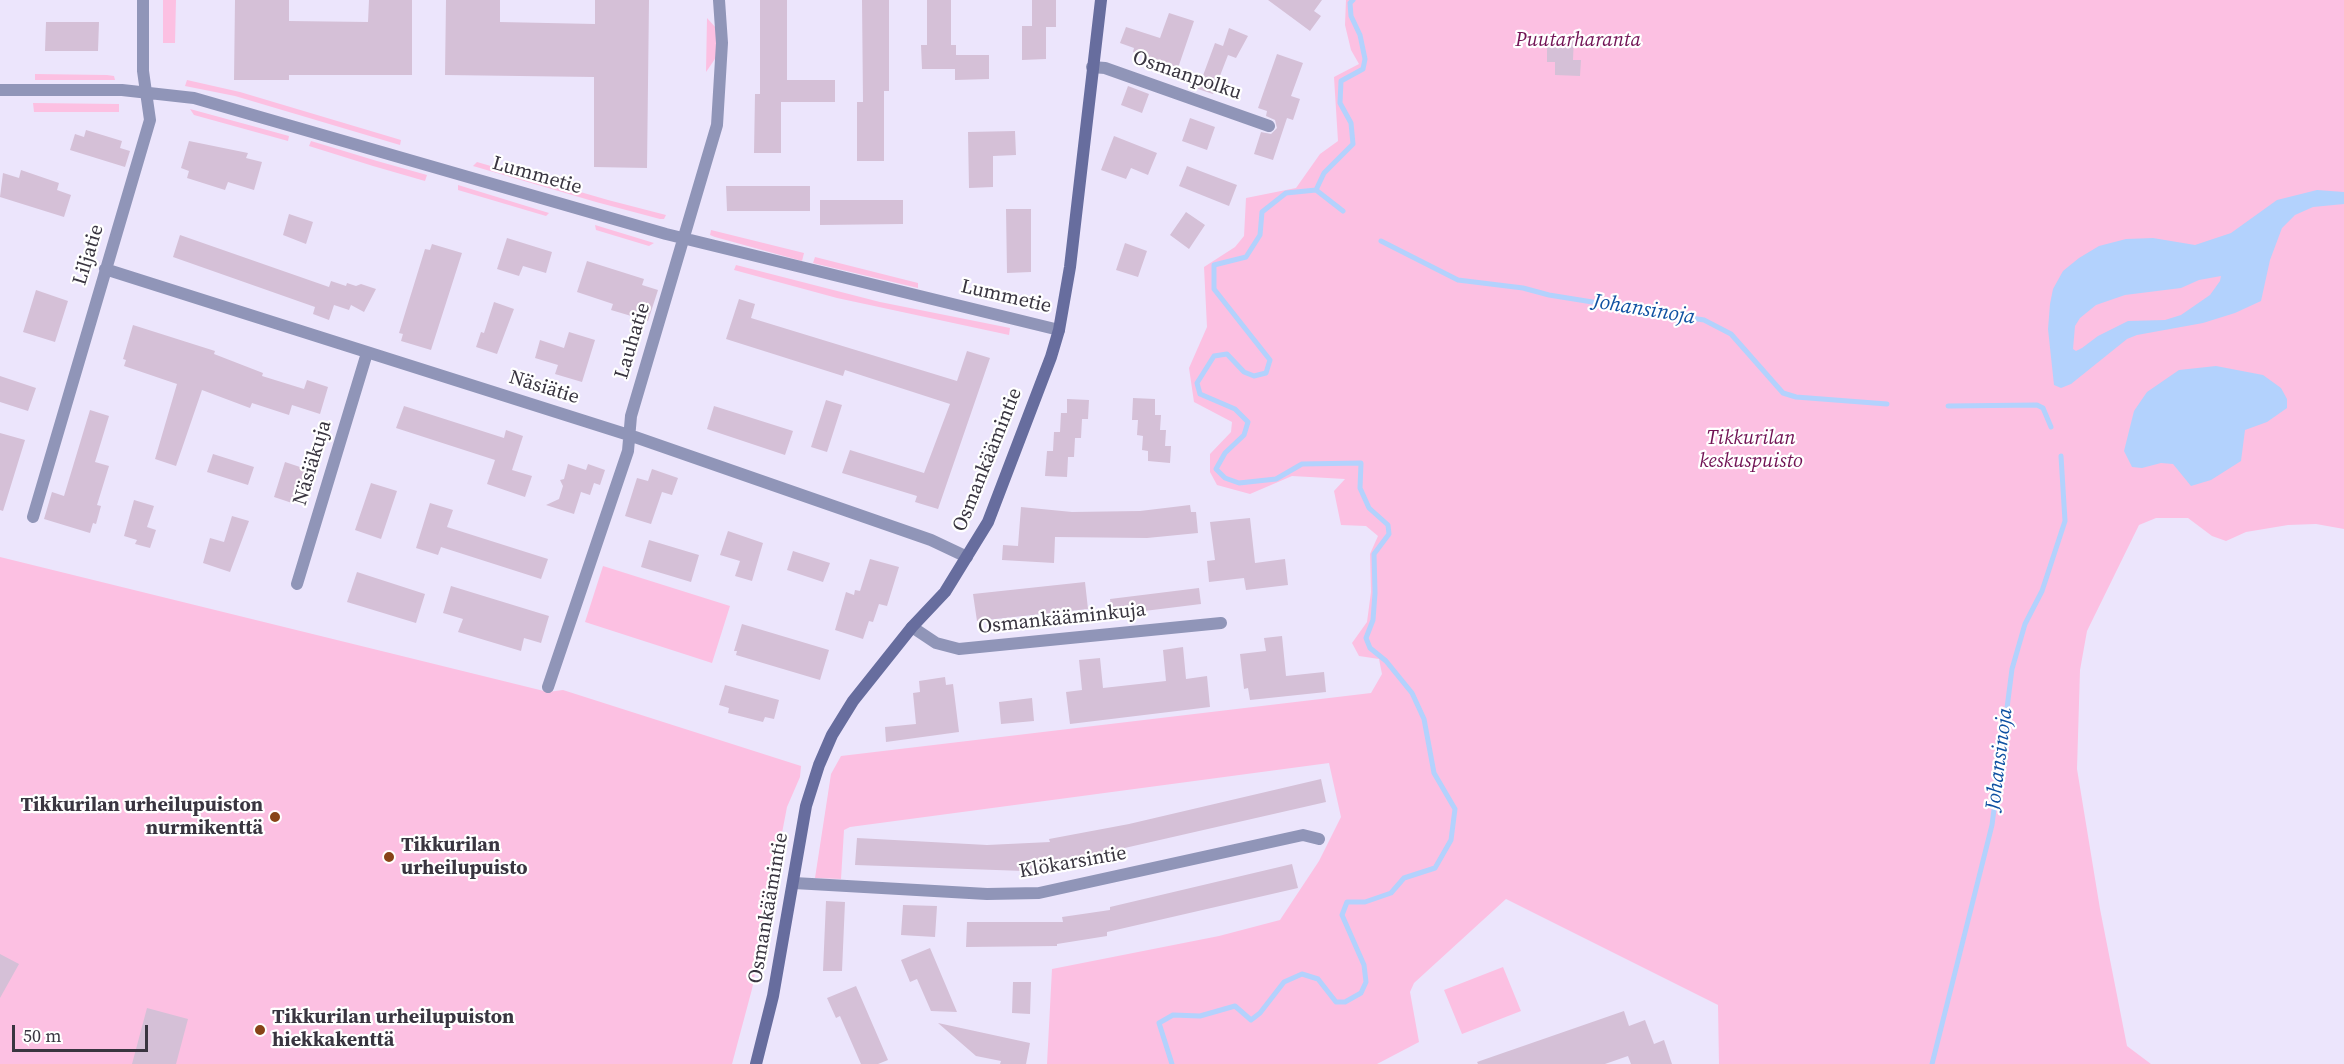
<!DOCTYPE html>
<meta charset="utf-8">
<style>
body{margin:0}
#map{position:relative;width:2344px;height:1064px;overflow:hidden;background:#ece5fc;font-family:"Source Serif 4",serif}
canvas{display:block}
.scale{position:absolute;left:12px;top:1025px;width:136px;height:27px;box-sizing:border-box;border:3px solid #393540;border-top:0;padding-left:8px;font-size:18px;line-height:21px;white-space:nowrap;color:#393540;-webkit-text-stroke:4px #fff;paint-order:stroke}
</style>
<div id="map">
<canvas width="2344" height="1064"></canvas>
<div class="scale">50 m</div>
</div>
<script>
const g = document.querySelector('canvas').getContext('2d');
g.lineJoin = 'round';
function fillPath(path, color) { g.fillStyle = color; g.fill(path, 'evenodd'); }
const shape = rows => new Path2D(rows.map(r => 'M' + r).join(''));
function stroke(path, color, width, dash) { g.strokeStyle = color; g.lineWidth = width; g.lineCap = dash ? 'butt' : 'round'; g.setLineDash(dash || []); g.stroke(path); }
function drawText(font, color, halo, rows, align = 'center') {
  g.font = font + ' "Source Serif 4",serif'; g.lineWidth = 4.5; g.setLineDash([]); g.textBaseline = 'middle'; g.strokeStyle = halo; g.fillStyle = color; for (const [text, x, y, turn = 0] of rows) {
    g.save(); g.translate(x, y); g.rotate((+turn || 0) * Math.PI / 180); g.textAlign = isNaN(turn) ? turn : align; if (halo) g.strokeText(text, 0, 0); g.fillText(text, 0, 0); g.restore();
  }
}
fillPath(shape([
 [163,0,176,0,175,43,163,43],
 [1346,0,2344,0,2344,529,2316,524,2288,525,2246,532,2226,541,2212,536,2188,518,2156,518,2139,525,2087,631,2080,670,2077,769,2100,909,2127,1046,2151,1064,1719,1064,1718,1005,1506,899,1414,983,1410,992,1419,1042,1377,1064,1047,1064,1052,969,1219,936,1280,920,1319,861,1341,817,1329,763,850,827,844,830,841,879,815,878,831,774,841,756,1371,693,1382,674,1379,659,1359,656,1352,643,1367,622,1371,592,1370,554,1378,536,1366,526,1341,525,1334,491,1345,479,1292,476,1250,494,1217,485,1210,472,1210,454,1231,432,1232,422,1194,402,1189,368,1207,327,1204,267,1235,247,1244,236,1246,198,1296,188,1320,154,1338,141,1334,77,1359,64,1351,50,1345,25],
 [707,18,717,29,717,56,706,72],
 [35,74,107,75,114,76,115,80,35,80],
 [187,80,240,92,401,140,400,145,235,96,185,86],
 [33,103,119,104,119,112,34,112],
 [190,109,289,136,288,141,194,115],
 [311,141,377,161,427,175,425,181,373,166,309,146],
 [477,162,608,200,666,215,664,219,660,219,596,202,473,166],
 [458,185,549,213,546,216,458,190],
 [595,225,654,243,649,246,596,230],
 [711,230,804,253,802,261,715,237,710,235],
 [815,257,918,283,918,288,813,263],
 [736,265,880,302,1010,328,1009,335,837,298,734,270],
 [0,557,548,692,563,690,801,766,800,777,787,807,752,989,732,1064,0,1064],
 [603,566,730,606,712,663,585,622],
 [1503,967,1521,1011,1462,1034,1444,990]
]), '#fcc0e2');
fillPath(shape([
 [2317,190,2344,192,2344,204,2313,207,2295,215,2282,228,2270,260,2261,301,2235,313,2203,323,2137,335,2127,339,2071,384,2061,388,2054,385,2048,329,2050,304,2053,289,2063,271,2079,258,2099,246,2126,239,2153,238,2195,245,2231,233,2277,200],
 [2221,276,2220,281,2210,295,2181,315,2165,320,2128,321,2098,336,2082,348,2076,351,2073,349,2075,326,2080,318,2096,305,2125,295,2181,288,2199,280],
 [2216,366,2263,375,2281,388,2287,399,2287,408,2267,422,2245,430,2241,461,2211,480,2191,486,2173,464,2161,463,2142,468,2132,467,2124,451,2134,411,2147,392,2179,370]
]), '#b3d2fd');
stroke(shape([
 [1316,190,1343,211],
 [1381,241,1458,280,1523,288,1549,295,1704,320,1731,334,1783,393,1796,397,1887,404],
 [1948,406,2037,405,2043,408,2051,427],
 [1172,1064,1159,1023,1173,1015,1200,1016,1235,1006,1251,1020,1260,1013,1284,982,1302,974,1318,979,1336,1002,1345,1002,1361,993,1366,982,1364,965,1342,915,1347,902,1365,902,1391,893,1404,878,1435,868,1451,840,1455,809,1434,773,1424,719,1412,693,1386,661,1370,648,1366,638,1373,620,1375,593,1374,554,1389,534,1388,525,1369,508,1360,488,1361,463,1302,464,1276,479,1239,483,1225,478,1216,469,1225,453,1244,435,1248,422,1235,409,1200,394,1197,383,1214,356,1227,354,1244,372,1254,376,1266,373,1270,360,1214,289,1214,265,1246,257,1260,235,1262,212,1286,193,1316,190,1324,173,1353,144,1351,123,1340,103,1341,81,1363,69,1365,59,1360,35,1351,16,1350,3,1353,0],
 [1932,1064,1992,825,2012,669,2025,624,2042,591,2065,521,2061,456]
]), '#b3d2fd', 5);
fillPath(shape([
 [235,0,289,0,289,21,368,22,369,0,412,0,412,75,289,75,289,80,234,80],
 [446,0,500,0,500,22,595,24,595,0,649,0,647,168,594,167,594,77,445,75],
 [760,0,787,0,787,80,835,80,835,102,781,102,781,153,754,153,755,94,760,94],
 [862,0,889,0,889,91,884,91,884,161,857,161,857,102,863,102],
 [927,0,951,0,951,45,956,45,956,55,989,55,989,79,955,80,955,69,922,69,921,45,927,45],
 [1032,0,1056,0,1056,27,1046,27,1046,59,1022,60,1022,26,1032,26],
 [1268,0,1322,0,1314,11,1321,16,1310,31],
 [1169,13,1194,21,1178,68,1133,52,1134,48,1120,43,1126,27,1160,38],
 [46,22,99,22,98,51,45,51],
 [1229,28,1248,36,1236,58,1228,55,1213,94,1198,89,1215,43,1223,46],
 [1547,35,1574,36,1573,60,1581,60,1580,76,1555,75,1555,62,1547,62],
 [1277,54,1303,63,1291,96,1300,99,1293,120,1287,118,1273,160,1254,154,1261,132,1271,134,1277,128,1275,120,1266,116,1267,111,1258,108],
 [1128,86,1149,94,1142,113,1121,105],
 [1190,118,1215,127,1207,150,1182,141],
 [86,130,122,141,120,148,130,151,125,167,70,150,75,134,84,137],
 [1015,131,1016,155,993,156,993,187,969,188,968,132],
 [1114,136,1157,153,1148,175,1131,168,1126,179,1101,170],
 [189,141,248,153,246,158,262,162,254,190,228,182,225,190,187,178,189,171,181,168],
 [1187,166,1237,185,1229,206,1179,186],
 [21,170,59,183,57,190,71,195,64,217,0,197,3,173,19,178],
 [726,186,810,186,810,211,727,211],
 [820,200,903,200,903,224,820,225],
 [1006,209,1031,209,1031,272,1007,273],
 [1186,212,1205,225,1189,249,1170,235],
 [289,214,313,222,306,244,283,235],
 [180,235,329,287,331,281,346,286,347,283,356,286,361,284,376,289,364,312,351,305,349,310,334,305,329,320,313,314,315,307,173,257],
 [507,238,552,252,546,273,523,266,519,276,497,269],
 [1125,243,1147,251,1138,277,1116,270],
 [432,244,462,253,431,350,401,341,403,334,399,333,425,249,430,250],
 [587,261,644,279,642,285,658,290,648,321,611,310,613,304,577,292],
 [36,290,68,301,55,342,23,332],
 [739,299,755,304,751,318,957,381,967,351,990,358,938,509,915,502,917,496,842,473,850,450,924,473,950,404,845,370,843,376,726,339],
 [494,302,514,309,497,354,476,347,481,332,484,333],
 [133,325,215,351,214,354,263,373,262,376,304,389,307,380,328,387,320,414,292,405,289,415,252,403,250,408,202,390,176,466,155,459,177,384,124,366,126,360,123,359],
 [569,332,595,340,582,382,555,374,558,365,535,358,540,340,564,348],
 [0,376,36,388,28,411,0,402],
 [1133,398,1155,399,1155,415,1161,415,1160,430,1166,430,1165,446,1171,446,1170,463,1148,461,1148,451,1142,450,1143,436,1137,435,1138,420,1132,420],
 [1067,399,1089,400,1088,419,1082,419,1081,438,1075,438,1074,457,1068,457,1067,477,1045,476,1047,451,1053,451,1054,432,1060,432,1061,413,1067,413],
 [826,400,842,405,827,452,811,447],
 [404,406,504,438,506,430,523,436,512,470,532,476,525,497,487,484,495,460,396,428],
 [714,406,793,431,785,455,707,429],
 [90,410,109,416,95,462,109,466,97,505,101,506,96,524,93,523,90,533,44,519,52,492,64,496],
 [0,433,25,440,3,511,0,510],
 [213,454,254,467,248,485,207,472],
 [285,462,306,469,295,504,274,497],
 [568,464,586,470,588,464,605,470,600,485,594,483,590,495,581,492,574,514,546,505,559,499,563,486,560,480,564,479],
 [652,469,678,478,672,495,662,492,651,524,625,516,637,478,648,481],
 [371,483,397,491,381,539,355,530],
 [134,500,154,506,147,527,156,530,150,548,135,544,137,540,124,536],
 [430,503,453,510,447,527,548,559,541,579,441,547,438,555,416,548],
 [1190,505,1191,512,1196,512,1198,533,1147,538,1055,537,1054,563,1002,560,1003,545,1018,546,1021,507,1072,512,1140,511],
 [232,516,249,521,230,572,203,563,210,538,224,542],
 [1250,518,1255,563,1285,559,1288,585,1246,590,1244,578,1209,582,1207,561,1215,560,1210,522],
 [728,531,763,543,752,581,735,576,740,561,720,555],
 [649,540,699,555,691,582,641,567],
 [793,551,830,563,823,582,787,570],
 [870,559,899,567,887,606,879,604,873,622,869,621,863,639,835,630,846,592,854,595,855,590,860,591],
 [357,572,425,594,416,623,347,602],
 [1085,582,1088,609,977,621,973,594],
 [451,586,549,616,541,643,524,638,521,651,458,632,463,619,443,613],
 [1199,588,1201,604,1112,615,1110,599],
 [742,624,829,650,820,680,736,655,737,651,734,651],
 [1282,636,1286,676,1324,672,1326,692,1250,700,1248,688,1244,689,1240,654,1266,651,1264,638],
 [1183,647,1186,679,1207,676,1210,707,1070,724,1066,692,1082,690,1079,660,1100,658,1103,688,1166,681,1163,650],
 [945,677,946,685,953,684,959,732,886,742,885,727,916,724,913,693,920,692,919,681],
 [725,685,779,700,774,719,765,717,763,722,728,713,729,708,719,705],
 [1032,698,1034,721,1001,724,999,702],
 [1321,779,1326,802,1024,871,855,865,857,838,987,845,1050,842,1049,839,1129,824],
 [1292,864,1298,888,1107,932,1107,936,1057,944,1057,946,966,947,967,922,1063,922,1062,917,1110,910,1110,907],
 [826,901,845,902,842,971,823,971],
 [903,905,937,906,935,937,901,935],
 [930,948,957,1012,931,1011,917,979,910,982,901,960],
 [0,954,19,964,0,998],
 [1013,982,1031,982,1030,1014,1012,1013],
 [856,986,888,1060,878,1064,861,1064,840,1016,836,1018,827,998],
 [147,1008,188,1019,176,1064,132,1064],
 [1624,1011,1629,1026,1645,1020,1654,1044,1664,1040,1672,1064,1631,1064,1628,1056,1605,1064,1478,1064,1477,1062],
 [938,1023,1030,1043,1026,1064,1000,1064,1001,1061,976,1056]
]), '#d5c0d7');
stroke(shape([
 [1092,67,1105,68,1269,126],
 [0,90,122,90,194,98,666,234,1059,330],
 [105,269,635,437,931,540,967,557],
 [33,517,150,120,143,71,143,0],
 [297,584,367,353],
 [912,627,936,643,959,649,1221,623],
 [548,687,628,451,631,416,717,125,722,43,719,0],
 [794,883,987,894,1039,893,1303,835,1319,839]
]), '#9095b8', 12);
stroke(shape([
 [756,1064,773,996,806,806,819,765,832,735,853,701,912,627,945,592,988,522,1051,357,1059,330,1070,267,1101,0]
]), '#676d9e', 12);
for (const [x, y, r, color] of [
 [275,817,6,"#874317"],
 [389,857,6,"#874317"],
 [260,1030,6,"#874317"]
]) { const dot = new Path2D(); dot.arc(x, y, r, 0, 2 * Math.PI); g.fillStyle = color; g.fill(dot); stroke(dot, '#fff', 2); }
drawText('italic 20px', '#711254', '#fff', [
 ["Puutarharanta",1578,41],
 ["Tikkurilan",1751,439],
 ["keskuspuisto",1751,462]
]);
drawText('20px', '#393540', '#fff', [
 ["Osmanpolku",1187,76,19],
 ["Lummetie",537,176,16],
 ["Liljatie",89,255,-73],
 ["Lummetie",1006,297,13],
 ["Lauhatie",633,341,-73],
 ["Näsiätie",544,388,17],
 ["Osmankäämintie",988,460,-68],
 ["Näsiäkuja",313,463,-73],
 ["Osmankääminkuja",1062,619,-6],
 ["Klökarsintie",1073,863,-10],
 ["Osmankäämintie",769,908,-80]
]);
drawText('bold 20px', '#393540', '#fff', [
 ["Tikkurilan urheilupuiston",263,806,"right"],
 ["nurmikenttä",263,829,"right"],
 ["Tikkurilan",401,846],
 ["urheilupuisto",401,869],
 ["Tikkurilan urheilupuiston",272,1018],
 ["hiekkakenttä",272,1041]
], 'left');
drawText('italic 21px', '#0f51a2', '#fff', [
 ["Johansinoja",1644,310,9],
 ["Johansinoja",2000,759,-83]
]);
</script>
